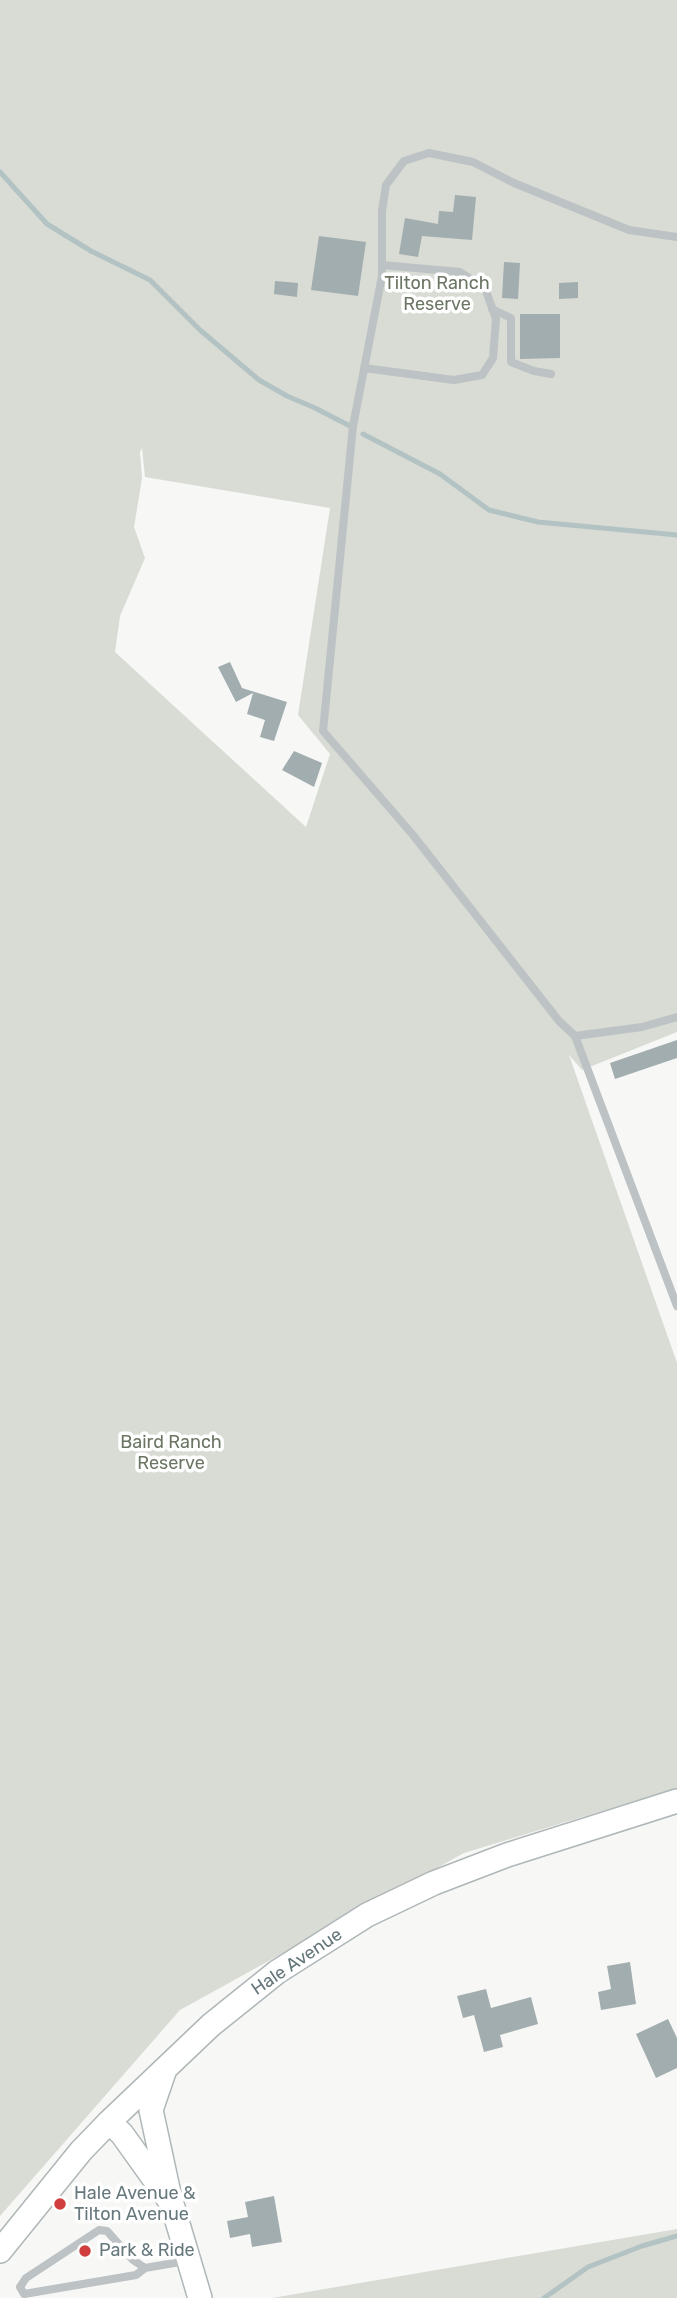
<!DOCTYPE html>
<style>
body{margin:0}
canvas{display:block;background:#f7f7f5}
</style>
<canvas width="677" height="2298"></canvas>
<script>
const g = document.querySelector('canvas').getContext('2d');
g.lineJoin = 'round';
function fillPath(path, color) { g.fillStyle = color; g.fill(path, 'evenodd'); }
const shape = rows => new Path2D(rows.map(r => 'M' + r).join(''));
function stroke(path, color, width, dash) { g.strokeStyle = color; g.lineWidth = width; g.lineCap = dash ? 'butt' : 'round'; g.setLineDash(dash || []); g.stroke(path); }
function drawText(font, color, halo, rows, align = 'center') {
  g.font = font + ' Rubik,sans-serif'; g.lineWidth = 7; g.setLineDash([]); g.textBaseline = 'middle'; g.strokeStyle = halo; g.fillStyle = color; for (const [text, x, y, turn = 0] of rows) {
    g.save(); g.translate(x, y); g.rotate((+turn || 0) * Math.PI / 180); g.textAlign = isNaN(turn) ? turn : align; if (halo) g.strokeText(text, 0, 0); g.fillText(text, 0, 0); g.restore();
  }
}
fillPath(shape([
 [0,0,677,0,677,1032,582,1070,569,1055,677,1363,677,1788,464,1853,180,2010,0,2216],
 [142,448,145,477,330,508,298,715,330,754,306,827,115,652,120,616,145,558,134,527,142,478,140,452],
 [677,2229,677,2298,272,2298]
]), '#d8dcd5');
stroke(shape([
 [0,172,47,224,91,251,150,280,200,330,259,380,287,396,315,408,352,427],
 [363,434,440,474,489,510,538,522,677,535],
 [544,2298,588,2267,642,2246,677,2236]
]), '#b3c2c3', 5);
fillPath(shape([
 [455,195,476,197,472,240,422,236,418,257,399,254,405,218,438,224,439,211,453,212],
 [319,236,366,242,358,296,311,290],
 [504,262,520,263,518,299,502,298],
 [275,281,298,283,297,297,274,294],
 [578,282,578,298,559,299,559,283],
 [520,314,560,314,560,358,520,359],
 [230,662,242,688,287,702,274,741,260,737,265,720,247,714,253,693,236,702,218,667],
 [294,751,322,763,314,787,282,770],
 [677,1040,677,1058,615,1079,610,1063],
 [630,1962,636,2004,601,2010,598,1992,611,1989,607,1966],
 [486,1989,491,2008,531,1997,538,2024,500,2035,503,2047,484,2052,474,2015,463,2018,457,1996],
 [668,2019,677,2038,677,2068,656,2078,636,2034],
 [274,2196,282,2242,252,2247,250,2234,230,2238,227,2221,248,2217,245,2202]
]), '#a2adaf');
const secondary = shape([
 [164,2072,151,2110,170,2198],
 [109,2122,122,2134,172,2204,200,2298],
 [0,2251,81,2151,109,2122,211,2025,277,1972,367,1915,434,1883,507,1855,677,1801]
]);
stroke(secondary, '#afb7b9', 26);
stroke(shape([
 [677,237,629,230,514,183,473,162,429,153,404,161,386,185,382,211,382,276,353,426,323,731,413,835,559,1021,575,1036,677,1306],
 [492,309,511,318,511,362,534,371,551,374],
 [364,368,454,380,482,375,493,358,496,319,485,288,460,272,382,265],
 [575,1036,642,1027,677,1017],
 [145,2268,133,2260,107,2231,99,2230,26,2278,20,2287,24,2294,136,2275,145,2268,186,2261]
]), '#bdc2c4', 8);
stroke(secondary, '#fff', 23);
for (const [x, y, r, color] of [
 [60,2204,7,"#d03f3d"],
 [85,2251,7,"#d03f3d"]
]) { const dot = new Path2D(); dot.arc(x, y, r, 0, 2 * Math.PI); g.fillStyle = color; g.fill(dot); stroke(dot, '#fff', 2.5); }
drawText('18px', '#6b7564', '#fff', [
 ["Tilton Ranch",437,284],
 ["Reserve",437,305],
 ["Baird Ranch",171,1443],
 ["Reserve",171,1464]
]);
drawText('18px', '#66787c', '#fff', [
 ["Hale Avenue",297,1962,-34]
]);
drawText('18px', '#66787c', '#fff', [
 ["Hale Avenue &",74,2194],
 ["Tilton Avenue",74,2215],
 ["Park & Ride",99,2251]
], 'left');
</script>
